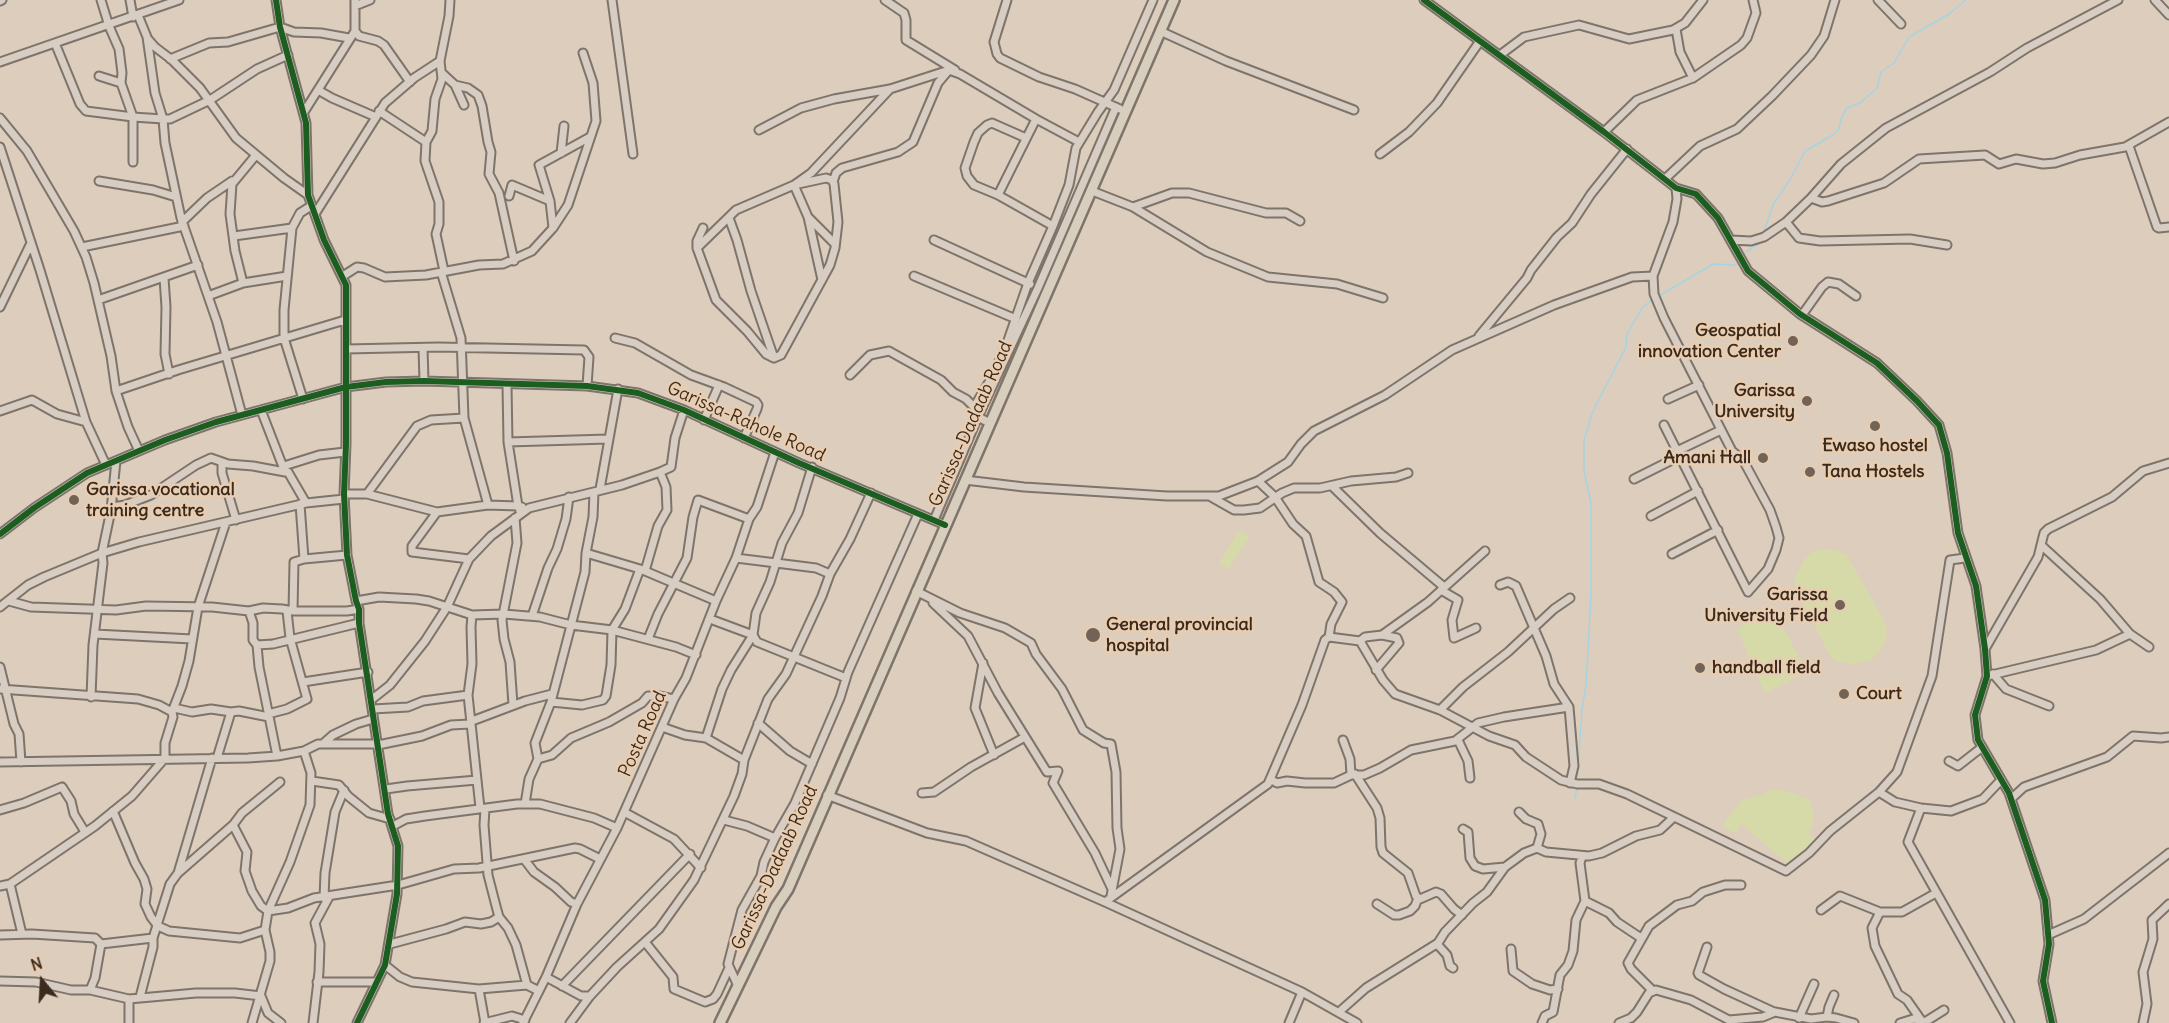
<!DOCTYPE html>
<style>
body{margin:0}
#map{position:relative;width:2169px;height:1023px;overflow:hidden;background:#dccdbd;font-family:Delius,sans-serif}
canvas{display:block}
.north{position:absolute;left:12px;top:951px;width:60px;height:60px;-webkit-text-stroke:4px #e9cdb0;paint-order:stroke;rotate:342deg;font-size:16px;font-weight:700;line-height:24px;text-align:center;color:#3b2a1e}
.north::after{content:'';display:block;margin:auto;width:21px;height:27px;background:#3b2a1e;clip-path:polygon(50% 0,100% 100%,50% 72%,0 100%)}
</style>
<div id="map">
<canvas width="2169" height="1023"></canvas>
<div class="north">N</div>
</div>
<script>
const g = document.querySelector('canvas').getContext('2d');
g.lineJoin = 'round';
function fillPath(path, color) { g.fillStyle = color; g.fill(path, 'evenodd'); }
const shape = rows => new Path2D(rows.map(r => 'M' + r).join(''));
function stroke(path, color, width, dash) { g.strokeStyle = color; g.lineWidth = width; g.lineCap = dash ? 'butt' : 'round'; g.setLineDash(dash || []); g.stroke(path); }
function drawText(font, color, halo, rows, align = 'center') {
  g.font = font + ' Delius,sans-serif'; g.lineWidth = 5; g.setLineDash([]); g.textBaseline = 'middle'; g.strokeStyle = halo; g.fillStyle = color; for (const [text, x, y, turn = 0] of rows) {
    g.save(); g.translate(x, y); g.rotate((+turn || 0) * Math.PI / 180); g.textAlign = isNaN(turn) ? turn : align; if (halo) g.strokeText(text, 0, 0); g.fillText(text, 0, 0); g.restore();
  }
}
fillPath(shape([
 [1239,531,1250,536,1228,570,1219,563],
 [1822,549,1835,550,1847,555,1882,617,1887,630,1886,638,1880,651,1871,660,1853,664,1836,661,1829,654,1795,586,1794,579,1805,559,1812,552],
 [1774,610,1807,672,1765,693,1737,629],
 [1780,789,1809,799,1813,811,1814,822,1809,833,1819,846,1795,867,1776,854,1741,823,1736,833,1724,828,1725,822,1742,800,1764,794,1769,790]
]), '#d6daa9');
stroke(shape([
 [1763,234,1773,205,1791,178,1805,151,1828,138,1838,131,1842,116,1847,108,1860,103,1877,88,1881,72,1894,63,1909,37,1949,14,1966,0],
 [1746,252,1759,244],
 [1659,296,1713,264,1736,265],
 [1577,782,1582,709,1586,686,1591,596,1591,503,1584,471,1584,440,1593,411,1626,347,1627,334,1642,308,1652,300],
 [1575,798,1577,787]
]), '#a7d4e2', 1.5);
const minor = shape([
 [101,0,109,26,119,49,122,73,121,83,133,117,133,162],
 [130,0,133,17],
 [276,0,280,27,306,123,308,195,324,240,346,285,346,444,344,494,347,555,356,601,359,609,359,623,388,814,398,846,397,894,385,965,357,1023],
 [612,0,633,154],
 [885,0,904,13,906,20,906,40,955,70],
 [1007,0,994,42,997,54,1000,58,1039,77,1075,89,1120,109],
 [1424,0,1604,132,1676,188,1696,194,1718,218,1748,271,1800,314,1877,363,1917,401,1939,425,1947,453,1958,533,1976,586,1985,649,1987,676,1975,715,1978,740,2009,793,2045,900,2049,944,2043,981,2052,1023],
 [1878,0,1901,24],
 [2155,0,2169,15],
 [0,1,2,0],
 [355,6,370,0],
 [138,15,147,37,155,93,163,119,165,143,181,218,217,322,242,415],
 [1676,29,1680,52,1693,78],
 [355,31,359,36,378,41,384,45,410,82],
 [1160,31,1226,61,1354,110],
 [148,39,155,47,172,60,200,88,236,138,284,178,308,195],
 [55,43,80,104,86,111,133,117,163,119,170,119,210,100,257,69,288,55],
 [1500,55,1524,37,1579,25,1629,39,1673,30,1685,23,1703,0],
 [170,59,209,43,228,42,280,27,294,32,321,33,349,38],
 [0,62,179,0],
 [442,73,455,85,464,105],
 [99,76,121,83],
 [455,85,468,88,478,95,482,106,488,142,491,152,489,174,499,193,514,261],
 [318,90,332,98,376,117],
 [379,111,426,142,432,131,435,99,442,79,440,61],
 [304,112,355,31,355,0],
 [0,118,27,151,74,231,86,257,94,283,111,356,116,391,128,427,139,451],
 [759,130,801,108,834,99,890,89,949,70,960,74,1036,119,1079,142],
 [1604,132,1637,100,1693,78,1741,45,1747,38,1756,13,1753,0],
 [1026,138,992,123,987,125,978,133,974,142,965,168,967,176,974,185,998,195,1053,226],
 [426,142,425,161,439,202,439,224,436,234,444,271,442,275,461,338,464,418,488,505],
 [2129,146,2157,227,2159,228,2169,227],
 [0,147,40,270,86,422,106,465],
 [561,153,564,126],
 [1380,154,1409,132,1437,103,1480,41],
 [1666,178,1700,146,1737,129,1772,96,1811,55,1824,36,1835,0],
 [99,181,153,190,176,197],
 [833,182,836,173,842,168,898,152,913,142,938,83,949,70],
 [1092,191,1133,207,1172,193,1189,193,1266,213,1286,213,1300,221],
 [998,195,1036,119],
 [509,196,512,185,550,201],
 [1811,198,1822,202,1828,201,1884,183,1919,159,1985,155,1999,164,2016,159,2043,164,2055,163,2080,155,2125,147,2169,122],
 [1133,207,1207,252,1268,277,1337,284,1383,298],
 [315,214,385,103,414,78,440,61,449,16,450,0],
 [808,217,822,280],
 [729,218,737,240,751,291,774,358],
 [182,222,207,198,232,181],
 [1786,222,1799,238,1820,241,1910,239,1947,245],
 [553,228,550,201,539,165,590,137],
 [703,228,697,241,697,248,716,300,747,331,766,354,774,358,781,355,830,265,835,248,838,222,834,184,832,180,826,178,794,185,808,217,835,244],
 [234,236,292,228],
 [934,240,1030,284],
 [1731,240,1751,241,1764,237,1786,222,1811,198,1841,164,1886,128,1990,72,2027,48,2118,0],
 [82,247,184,226],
 [697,248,736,210,794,185,811,173,889,90],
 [343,276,357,267,364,268,385,277,426,275,479,265,503,264,532,251,553,228,568,205,596,121,593,83,583,53],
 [914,276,1016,319],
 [164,278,166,307,165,354,169,374],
 [243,283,235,251,230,214,232,184,256,155],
 [208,296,243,283,287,276],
 [98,300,198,265],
 [0,307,31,243],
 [1802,315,1822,287,1828,282,1839,284,1856,296],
 [1479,336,1527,278,1531,270,1557,237,1572,223,1591,194,1627,149],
 [615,338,635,343,691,375,724,387,756,402,758,405,757,409,744,438],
 [423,348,424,381],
 [346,349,438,347,584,350,589,357,587,386],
 [850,375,870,355,889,351,941,380,953,392,966,399,974,407,978,417,990,423],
 [507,385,508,442],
 [116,391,178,370,345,320],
 [303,399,284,338,284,310,292,228,300,213,311,206],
 [1668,399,1699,385],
 [974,407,992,377,1006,346,1028,283,1053,226,1069,185,1076,148,1098,112,1114,90,1153,0],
 [261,410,285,472,288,472,306,503],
 [0,411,32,400,57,414,86,422],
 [704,420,719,385],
 [1664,425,1748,592,1768,569,1776,550,1779,538,1776,527,1770,510,1743,460,1732,451,1664,318,1654,294,1653,276,1673,222,1677,199,1676,188],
 [1677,451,1721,430],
 [222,463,222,473,236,520],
 [284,466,319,455,345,452],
 [1634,479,1680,456],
 [965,480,1024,487,1167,496,1219,496,1258,481,1288,462,1301,444,1314,431,1385,395,1452,350,1554,305,1632,277,1653,276],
 [1332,486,1380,533,1444,587],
 [600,489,618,389],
 [344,494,367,494,437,512,488,505,518,506,521,513],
 [367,494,417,426,431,420,464,418],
 [1211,497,1234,510,1244,510,1260,508,1282,493,1294,488,1320,488,1351,481,1396,477,1408,473],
 [300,504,304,559],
 [112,507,125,505,151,495,196,465,211,458,228,464,253,466,285,472],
 [522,507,518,506,508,442,608,439],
 [437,512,412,546,412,552,469,559],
 [1651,516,1698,491],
 [934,520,978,417,1038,288,1116,107],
 [0,534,34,508,87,473,165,440,216,422,346,387,386,382,424,381,587,386,638,393,684,410,799,463,945,525],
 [2041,545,2100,599,2130,634,2149,647],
 [586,553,640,569],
 [1672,554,1718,530],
 [736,558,816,568,830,574],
 [645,571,716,601],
 [1500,585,1508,582,1516,586,1546,656,1554,684,1569,707,1574,766,1570,783],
 [1441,590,1458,600,1452,620,1454,638,1476,628],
 [916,591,960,613,1005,628,1031,643,1036,654,1062,689,1083,730,1104,743,1111,744,1116,772,1117,828,1120,849,1111,896],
 [9,601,31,607,116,610,146,606,212,607,249,611,263,608,282,609,293,611,347,611,359,609],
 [356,601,379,597,416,599,429,601,472,615,504,614,540,617,571,625,612,630,676,647,696,655],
 [933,603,968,636,998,693,1047,772,1058,771,1053,783,1095,853,1112,889],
 [0,607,28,585,44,577,102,553,139,542,306,503,344,499],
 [249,611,253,623,253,640,257,645,259,667,277,756],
 [293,611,294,562,304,559,347,555],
 [472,615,471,627,472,664,468,695,480,808],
 [532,616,548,568,557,549,566,519,569,497],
 [710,619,753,635,757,642,846,678],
 [95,634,192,639],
 [1329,637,1360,641,1365,637,1382,635,1428,602,1485,551],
 [648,639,658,614,687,558,693,517,698,500,749,519],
 [1360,641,1383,680,1395,694,1440,710,1489,736,1515,745,1526,757,1561,780,1577,784,1599,784,1627,794,1786,871,1809,853,1830,831,1879,792,1895,802,1921,808,1951,811,1983,799,2001,780],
 [257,645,273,644,359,623],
 [1985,649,2038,557,2044,533,2048,529,2112,497,2143,471,2169,463],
 [983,663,975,708,994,755],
 [0,667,14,724,19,734,21,762],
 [1376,670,1399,643,1397,638,1382,635],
 [1993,674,2006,689,2049,706],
 [1987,676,2096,650,2130,634],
 [303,682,368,672],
 [0,689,138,699,159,705,172,712],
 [91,697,93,645,103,563,102,553,111,510,116,461],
 [371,700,390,685,425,641,447,607,469,559,491,536,529,508,622,485,660,472,671,467,675,438,684,410],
 [551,702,582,705,603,700,606,696,611,665,612,630,625,609,640,569,645,571,658,526,667,510,666,487,660,472],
 [513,705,510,662,504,639,502,620,517,543,515,518],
 [174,708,192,712,211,709,231,712,239,711,269,717],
 [373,709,408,707,423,701,468,695],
 [1440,710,1463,687,1508,652,1554,609,1570,598],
 [268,714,287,709,307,699,290,638,287,611],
 [472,721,525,701,552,694],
 [758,723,790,751,812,764],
 [662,727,685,735,706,738,744,760],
 [706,738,722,689,731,670,753,635,756,613,770,582,782,543,798,513,812,467],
 [1343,740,1350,759,1351,775],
 [1458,740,1468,761,1470,778],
 [325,742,333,735,356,724,373,719],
 [378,745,422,736,451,725,470,724],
 [217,758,231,712],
 [538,759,552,755,571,738,609,722,642,703,648,696,659,696,674,699],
 [1949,761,1958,766,1981,748],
 [0,762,248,758,277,756,304,751,318,744,377,744],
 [1355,774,1377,808,1380,818,1381,847,1383,853,1408,873,1416,896,1420,899,1436,892,1441,894,1454,909,1462,915],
 [1270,779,1277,783,1287,781,1305,783,1334,783,1351,775,1364,775,1380,768,1411,750,1455,741,1478,723,1504,717,1569,707],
 [312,781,339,785,348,796,369,813,390,819],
 [386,789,407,786,477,780],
 [1879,792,1897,772,1932,676,1950,560,1965,558],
 [922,793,934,792,971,767,1025,737],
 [827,795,927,833,966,841,1105,902,1302,992,1357,1023],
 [2011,799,2024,787,2107,757,2133,736,2161,738,2169,737],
 [525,804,529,779,538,759,535,743,551,702,585,572,586,553,593,517,594,492],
 [1921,808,1908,842,2010,1023],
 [485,809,484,825,488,875,496,906,499,917,508,928,516,945,527,985],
 [0,810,24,803,62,787,71,801,74,814,85,832],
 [113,811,135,863,144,879,147,889,145,904,151,917,158,926,169,931,240,938,265,930],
 [624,812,674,839,701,868],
 [1519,812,1526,819,1538,824,1541,834,1537,848],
 [724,820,747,826,775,838],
 [233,825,247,852,245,871,252,891,261,906,268,911,288,908,314,898,398,885,454,869,479,868,575,848,580,849,600,859],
 [393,826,406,819,425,816,517,804,540,804,594,818,617,828],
 [1463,829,1468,832,1470,858,1475,866,1483,869,1505,867],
 [1582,857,1580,863,1585,901,1609,913,1617,922,1641,938],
 [524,859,534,872,555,887,571,902,577,904],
 [178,873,233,825,242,813,280,782],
 [10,884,22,934],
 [0,886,10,884,95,826,132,796,165,758,165,743,173,717,172,712,182,686,189,661,198,607,226,522],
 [324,898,325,873,335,812,344,790],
 [1105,902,1268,784,1302,705,1325,640,1329,637,1331,624,1342,602,1334,592,1319,582,1306,536,1293,524,1275,497,1258,481],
 [1377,904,1394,915,1399,915,1410,911,1415,906,1418,898],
 [1821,910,1840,896,1880,912,1902,912,1936,893],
 [1880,912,1872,928,1875,946,1898,994,1907,1000,1921,1020],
 [0,935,32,934,95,938,101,944,153,938,170,884,178,873,212,758],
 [2048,935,2084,919,2169,853],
 [645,942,673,977,674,989,705,1002,713,999,717,994,729,968],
 [390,944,446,929,465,922,481,924,491,922,499,917],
 [1437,944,1447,955,1450,966,1453,968],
 [1707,947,1698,973,1699,975,1724,989,1774,1012],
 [1511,949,1513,971,1532,984,1550,990,1558,989],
 [385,965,400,977,412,982,479,989,527,985,539,991],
 [546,977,581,996,590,996],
 [0,981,36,982,71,990,90,990,95,978,101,944],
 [317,982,377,982],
 [562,986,690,854],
 [738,986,728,964,742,910,761,876,764,862,775,838,795,803,840,698,848,672,918,514],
 [479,989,485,1023],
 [90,990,129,999,196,993,235,993,261,996,268,1013,281,1023],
 [1652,990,1631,969,1628,963,1649,926,1677,905,1692,901,1703,892,1725,885,1741,885],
 [140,997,153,947,153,938],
 [1339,1012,1366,988,1438,943,1445,932,1473,903,1487,892,1505,867,1524,853,1537,848,1546,852,1589,856,1602,853,1636,836,1660,830,1674,817],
 [1827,1017,1829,1007,1834,995],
 [1799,1018,1814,984],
 [1925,1022,1944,1010],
 [129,1023,129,999],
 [252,1023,270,961,270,952,265,930,268,911,290,862,310,805,311,773,304,751],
 [313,1023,319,972,320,944,315,923,329,897],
 [484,1023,512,1016,525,1020],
 [523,1023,546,977,577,904,617,828,674,699,686,678,716,601,736,558,749,519,757,507,775,452],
 [570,1023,590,996,617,967,659,929,694,880,734,796,742,774,744,760,768,699,786,674,822,596,830,574,850,539,871,493],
 [1289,1023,1302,992],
 [1542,1023,1545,1016,1553,1012,1560,975,1568,965,1573,951,1576,920,1585,901],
 [1619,1023,1631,1018,1637,1012,1649,993,1656,990,1691,1000,1729,1020,1763,1017,1775,1012,1811,1019,1827,1017,1836,1018,1854,1023],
 [1900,1023,1913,1019,1921,1020,1926,1023],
 [2143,1023,2147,1004,2143,972,2153,939,2152,920,2169,904]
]);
const highway = shape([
 [720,1023,776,907,788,889,1174,0]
]);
stroke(minor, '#7e746a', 11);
stroke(highway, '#7e746a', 14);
stroke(minor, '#d7cdc2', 7);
stroke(highway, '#d8cebe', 9);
stroke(shape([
 [276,0,280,27,306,123,308,195,324,240,346,285,346,444,344,494,347,555,356,601,359,609,359,623,388,814,398,846,397,894,385,965,357,1023],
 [1424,0,1604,132,1676,188,1696,194,1718,218,1748,271,1800,314,1877,363,1917,401,1939,425,1947,453,1958,533,1976,586,1985,649,1987,676,1975,715,1978,740,2009,793,2045,900,2049,944,2043,981,2052,1023],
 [0,534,34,508,87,473,165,440,216,422,346,387,386,382,424,381,587,386,638,393,684,410,799,463,945,525]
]), '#1b5e20', 6);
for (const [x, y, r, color] of [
 [1793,341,6,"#736356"],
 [1807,401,6,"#736356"],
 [1875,426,6,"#736356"],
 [1763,458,6,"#736356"],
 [1810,472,6,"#736356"],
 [74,500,6,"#736356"],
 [1840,605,6,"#736356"],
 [1093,635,8,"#736356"],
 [1700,668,6,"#736356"],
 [1844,694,6,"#736356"]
]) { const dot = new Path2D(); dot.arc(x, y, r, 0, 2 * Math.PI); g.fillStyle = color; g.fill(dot); stroke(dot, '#e9cdb0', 2); }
drawText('bold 18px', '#3b2a1e', '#e9cdb0', [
 ["Geospatial",1781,331,"right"],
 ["innovation Center",1781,352,"right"],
 ["Garissa",1795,391,"right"],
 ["University",1795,412,"right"],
 ["Ewaso hostel",1875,446,"center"],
 ["Amani Hall",1751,458,"right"],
 ["Tana Hostels",1822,472],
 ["Garissa vocational",86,490],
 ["training centre",86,511],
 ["Garissa",1828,595,"right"],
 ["University Field",1828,616,"right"],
 ["General provincial",1106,625],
 ["hospital",1106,646],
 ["handball field",1712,668],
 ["Court",1856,694]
], 'left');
drawText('18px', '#3b2a1e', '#e9cdb0', [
 ["Garissa-Rahole Road",746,422,24],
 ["Garissa-Dadaab Road",971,424,-66],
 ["Posta Road",643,734,-66],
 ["Garissa-Dadaab Road",775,868,-65]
]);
</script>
